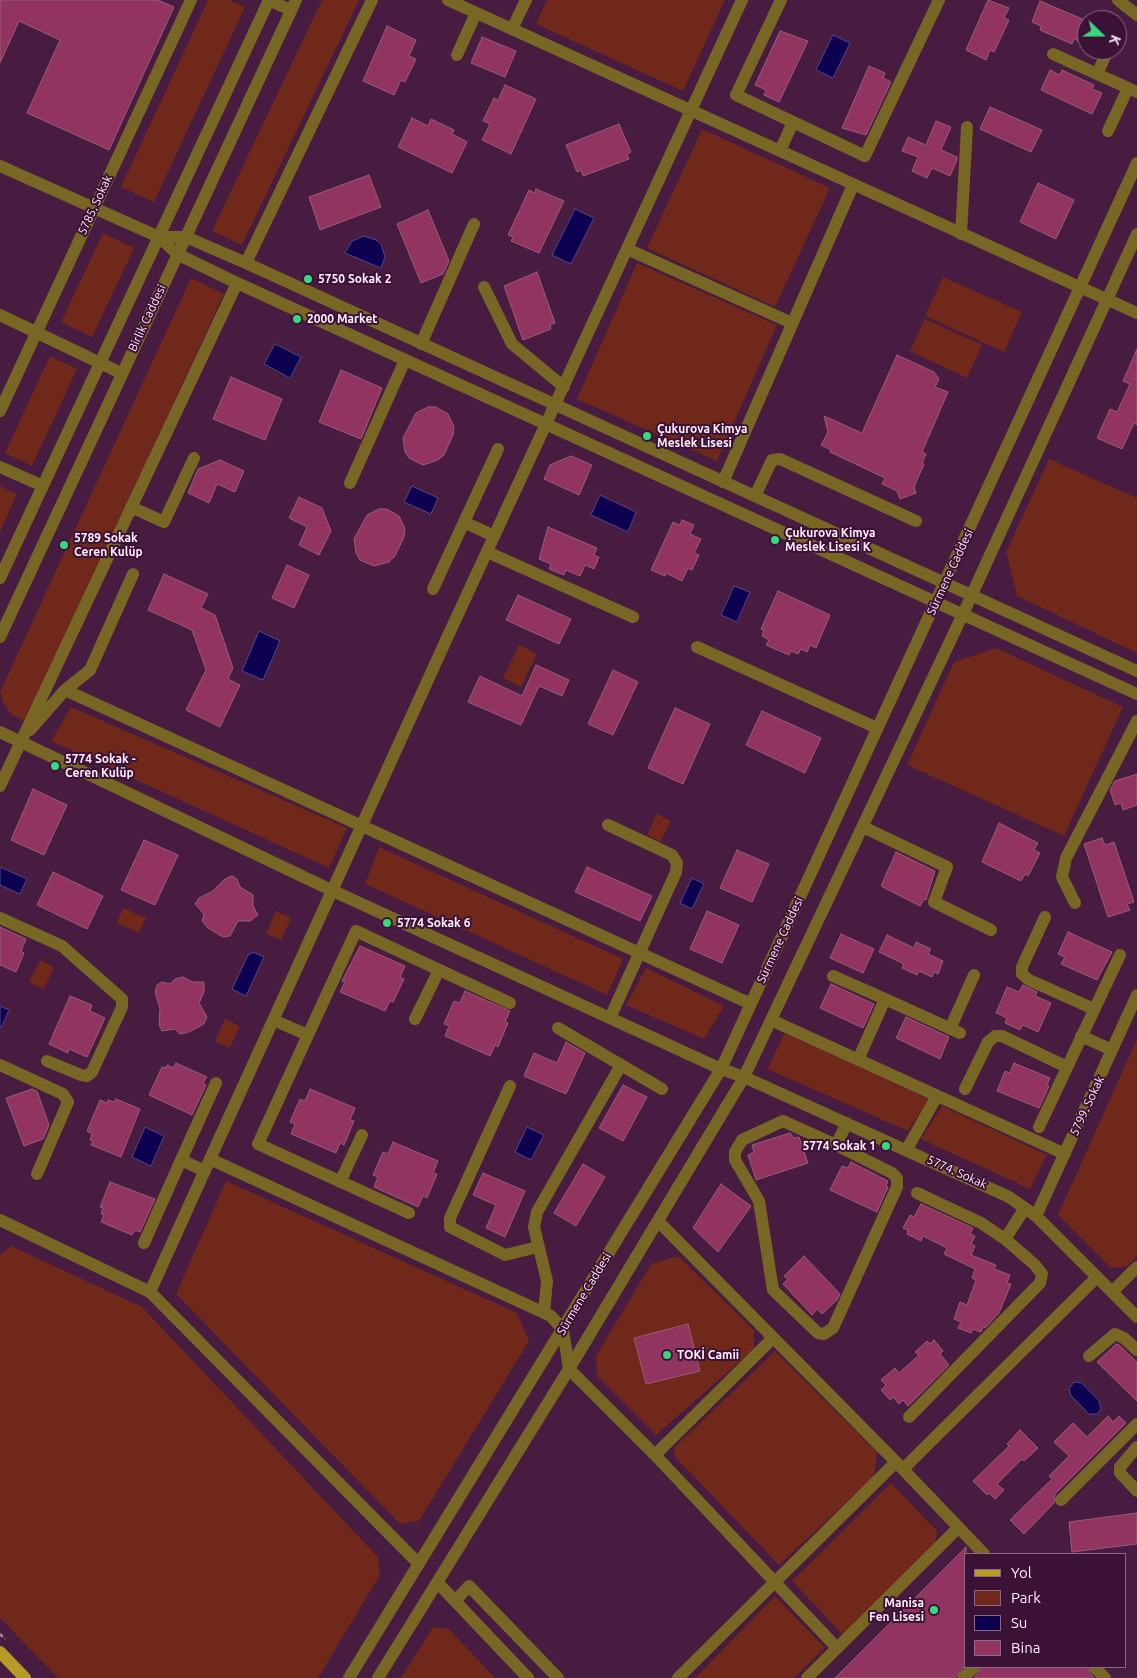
<!DOCTYPE html>
<meta charset="utf-8">
<style>
body{margin:0}
#map{position:relative;width:1137px;height:1678px;overflow:hidden;background:#471c40;font-family:Ubuntu,sans-serif}
canvas{display:block}
.legend{position:absolute;left:964px;top:1553px;width:162px;height:115px;box-sizing:border-box;background:#3c1136;border:1px solid #8a6985;margin:0;padding:6px 9px;list-style:none;font-size:15px;color:#ffedfb}
.legend li{display:flex;align-items:center;gap:10px;height:25px}
.legend b{width:25px;border:1px solid #8a6985}
.north{position:absolute;left:1077px;top:10px;width:50px;height:50px;box-sizing:border-box;background:#3c1136;border:1px solid #8a6985;border-radius:50%;rotate:112deg;font-size:14px;font-weight:700;line-height:20px;text-align:center;color:#ffedfb}
.north::after{content:'';display:block;margin:auto;width:18px;height:22px;background:#36d880;clip-path:polygon(50% 0,100% 100%,50% 72%,0 100%)}
</style>
<div id="map">
<canvas width="1137" height="1678"></canvas>
<ul class="legend">
<li><b style="height:6px;background:#b89b27"></b>Yol</li>
<li><b style="height:14px;background:#6f2819"></b>Park</li>
<li><b style="height:14px;background:#0d0051"></b>Su</li>
<li><b style="height:14px;background:#913560"></b>Bina</li>
</ul>
<div class="north">K</div>
</div>
<script>
const g = document.querySelector('canvas').getContext('2d');
g.lineJoin = 'round';
function fillPath(path, color) { g.fillStyle = color; g.fill(path, 'evenodd'); }
const shape = rows => new Path2D(rows.map(r => 'M' + r).join(''));
function stroke(path, color, width, dash) { g.strokeStyle = color; g.lineWidth = width; g.lineCap = dash ? 'butt' : 'round'; g.setLineDash(dash || []); g.stroke(path); }
function drawText(font, color, halo, rows, align = 'center') {
  g.font = font + ' Ubuntu,sans-serif'; g.lineWidth = 4; g.setLineDash([]); g.textBaseline = 'middle'; g.strokeStyle = halo; g.fillStyle = color; for (const [text, x, y, turn = 0] of rows) {
    g.save(); g.translate(x, y); g.rotate((+turn || 0) * Math.PI / 180); g.textAlign = isNaN(turn) ? turn : align; if (halo) g.strokeText(text, 0, 0); g.fillText(text, 0, 0); g.restore();
  }
}
fillPath(shape([
 [208,0,229,0,245,7,154,202,121,187],
 [322,0,359,0,242,245,212,231],
 [547,0,725,0,683,91,536,24],
 [702,129,830,188,775,307,647,248],
 [103,233,134,248,92,337,61,322],
 [637,263,777,325,717,461,577,399],
 [943,277,1022,312,1004,352,925,316],
 [191,278,224,294,26,721,13,716,4,704,0,692],
 [925,319,982,345,967,378,910,351],
 [50,356,77,369,32,466,5,453],
 [1049,459,1137,498,1137,653,1017,596,1006,552],
 [0,486,17,494,0,532],
 [519,645,537,654,521,687,503,678],
 [996,648,1123,707,1064,836,907,765,954,662],
 [71,707,347,828,329,868,51,741],
 [657,814,671,821,660,842,647,835],
 [379,847,623,959,607,995,365,884],
 [123,908,146,918,139,933,117,923],
 [276,911,291,918,281,940,266,934],
 [40,960,54,967,44,989,29,982],
 [646,968,724,1006,704,1039,626,1005],
 [225,1019,240,1026,230,1048,215,1041],
 [785,1033,929,1099,908,1131,767,1069],
 [1137,1039,1137,1256,1128,1266,1111,1268,1058,1215],
 [942,1106,1047,1155,1030,1189,921,1139],
 [226,1181,517,1313,529,1341,419,1521,400,1524,176,1294],
 [11,1246,142,1307,378,1557,380,1575,318,1678,58,1678,0,1618,0,1255],
 [678,1256,754,1330,754,1349,656,1435,597,1376,596,1356,651,1264],
 [775,1351,877,1452,874,1476,779,1565,675,1457,674,1448],
 [891,1483,937,1531,936,1542,843,1635,792,1581],
 [775,1596,825,1648,794,1678,695,1678],
 [433,1627,449,1629,495,1678,401,1678]
]), '#6f2819');
const water = shape([
 [833,35,850,43,833,78,816,70,833,35],
 [575,209,594,218,571,264,552,255,575,209],
 [364,236,376,240,381,244,385,257,381,268,345,253,352,241,364,236],
 [275,344,301,357,290,378,264,364,275,344],
 [412,486,438,498,431,514,404,502,412,486],
 [600,495,636,512,628,532,591,515,600,495],
 [734,586,750,592,737,622,721,615,734,586],
 [259,631,280,641,263,680,242,671,259,631],
 [0,867,27,879,20,894,0,885,0,867],
 [692,878,704,884,692,909,680,903,692,878],
 [253,952,264,957,246,996,232,989,248,955,253,952],
 [0,1006,9,1010,1,1028,0,1027,0,1006],
 [145,1127,164,1136,151,1166,132,1157,145,1127],
 [527,1127,544,1135,531,1160,515,1152,527,1127],
 [1074,1382,1082,1383,1099,1401,1101,1409,1097,1414,1089,1414,1071,1396,1069,1389,1074,1382]
]);
fillPath(water, '#0d0051');
stroke(water, '#564784', 1);
const building = shape([
 [0,0,158,0,174,7,109,150,27,113,60,40,19,21,0,63,0,0],
 [988,0,1009,8,1004,18,1009,20,994,52,990,50,986,60,966,50,988,0],
 [1040,1,1087,21,1087,35,1084,43,1074,39,1072,44,1040,30,1041,26,1032,22,1040,1],
 [387,26,416,40,409,56,416,59,405,82,401,80,394,95,363,81,387,26],
 [780,31,808,41,779,102,764,95,766,90,755,85,780,31],
 [482,37,516,51,505,77,471,63,482,37],
 [869,66,885,73,883,78,891,82,866,135,842,128,869,66],
 [1050,70,1060,75,1062,70,1094,85,1092,89,1102,93,1092,114,1041,90,1050,70],
 [505,85,536,99,511,154,482,140,490,124,483,121,494,98,498,100,505,85],
 [990,107,1042,130,1031,152,980,129,990,107],
 [412,118,428,126,431,119,454,130,452,134,467,142,452,173,398,147,412,118],
 [936,121,951,127,941,150,957,157,957,160,950,176,932,168,927,178,912,171,918,157,902,151,908,137,926,145,936,121],
 [619,124,631,152,627,154,629,159,583,176,581,170,577,172,566,145,619,124],
 [369,175,381,207,320,230,309,197,369,175],
 [1038,183,1074,200,1056,239,1020,222,1038,183],
 [536,189,564,201,539,253,511,241,513,237,508,235,529,190,535,193,536,189],
 [428,210,449,261,443,274,421,283,397,224,428,210],
 [537,272,555,323,550,325,551,329,523,340,504,286,537,272],
 [1137,349,1137,425,1134,423,1122,449,1097,438,1110,409,1117,412,1130,384,1123,381,1137,349],
 [897,355,934,372,939,379,935,387,948,392,922,452,926,454,922,463,924,464,914,487,916,493,900,499,897,491,882,484,885,478,830,452,831,450,821,445,828,432,824,416,862,433,897,355],
 [341,370,382,388,361,439,319,422,341,370],
 [231,377,282,399,265,440,213,419,231,377],
 [428,407,436,407,448,414,454,427,453,435,444,455,438,460,423,465,409,458,405,452,403,438,416,413,428,407],
 [571,456,592,465,579,495,544,479,550,465,571,456],
 [220,460,244,471,235,492,217,484,209,503,188,493,198,469,220,460],
 [299,497,322,508,331,531,319,555,299,545,307,527,289,518,299,497],
 [379,509,387,509,399,516,405,529,404,537,395,556,389,562,374,566,360,560,356,553,354,539,367,515,379,509],
 [682,520,694,525,690,534,701,539,694,553,699,555,692,570,688,568,682,581,666,573,665,576,651,570,673,522,680,525,682,520],
 [548,527,597,548,594,555,599,557,594,569,585,565,580,576,566,570,564,575,549,569,551,564,539,559,548,527],
 [287,565,309,575,294,608,272,598,287,565],
 [164,574,208,594,201,608,215,615,233,668,228,679,240,685,220,727,186,710,206,670,192,630,148,610,164,574],
 [778,591,830,615,816,648,810,645,807,652,801,649,798,654,791,651,789,655,766,645,769,640,762,636,764,630,761,629,778,591],
 [518,595,571,619,559,644,506,620,518,595],
 [536,665,569,680,562,696,539,686,521,725,468,702,480,676,522,696,536,665],
 [613,670,638,682,613,735,588,724,613,670],
 [675,708,710,724,683,784,648,768,675,708],
 [762,711,821,738,805,773,746,745,762,711],
 [1137,774,1137,805,1123,810,1121,803,1115,805,1110,790,1115,781,1137,774],
 [33,789,67,805,44,855,11,840,33,789],
 [999,823,1038,843,1034,850,1040,853,1028,876,1025,874,1021,881,982,862,999,823],
 [1102,838,1105,845,1114,842,1134,902,1127,904,1130,910,1108,917,1084,844,1102,838],
 [144,840,178,855,155,905,121,890,144,840],
 [737,850,769,864,752,902,720,888,737,850],
 [896,852,935,871,926,900,924,899,920,906,881,886,896,852],
 [587,867,652,896,640,921,575,892,587,867],
 [53,872,103,896,87,929,37,905,53,872],
 [232,876,237,879,240,887,253,895,253,906,258,915,250,921,238,921,230,936,223,937,208,928,202,921,204,914,195,904,199,898,213,891,225,879,232,876],
 [707,911,739,925,722,963,690,949,707,911],
 [0,927,26,939,21,951,24,953,16,972,0,965,0,927],
 [1068,932,1112,952,1097,980,1061,964,1065,957,1058,954,1068,932],
 [841,934,874,949,863,973,830,958,841,934],
 [887,935,914,948,916,942,931,949,928,954,943,961,938,974,934,972,932,977,919,971,917,975,902,968,904,964,879,952,887,935],
 [360,946,405,966,400,977,404,979,393,1002,390,1001,385,1011,340,992,345,982,342,981,360,946],
 [183,977,193,982,204,982,204,992,199,1003,207,1017,204,1024,189,1032,180,1034,175,1029,162,1031,159,1025,160,1009,155,992,157,985,162,982,170,984,175,979,183,977],
 [831,984,874,1004,863,1028,820,1008,831,984],
 [1023,985,1037,992,1035,996,1051,1003,1038,1032,1023,1025,1020,1030,1005,1023,1007,1018,996,1013,1007,987,1019,992,1023,985],
 [465,991,510,1011,505,1022,508,1023,498,1047,495,1045,490,1056,445,1036,449,1026,444,1024,454,1001,460,1003,465,991],
 [70,996,92,1005,90,1011,105,1018,87,1057,69,1049,68,1053,49,1044,70,996],
 [906,1017,949,1037,940,1059,896,1038,906,1017],
 [566,1042,585,1053,566,1094,524,1076,534,1053,557,1063,566,1042],
 [176,1063,207,1077,203,1083,206,1085,192,1115,149,1095,162,1067,166,1068,167,1065,173,1068,176,1063],
 [1014,1063,1050,1078,1047,1085,1049,1086,1039,1108,997,1091,1005,1071,1010,1073,1014,1063],
 [623,1085,647,1097,623,1141,599,1128,623,1085],
 [32,1089,37,1091,49,1125,43,1139,24,1146,6,1098,32,1089],
 [310,1089,355,1108,350,1120,354,1121,344,1145,340,1143,336,1153,291,1134,295,1124,290,1122,300,1099,305,1101,310,1089],
 [116,1099,140,1109,121,1157,91,1145,93,1141,90,1140,92,1134,87,1131,100,1100,107,1103,108,1100,114,1102,116,1099],
 [790,1133,794,1138,799,1137,808,1163,756,1180,748,1155,754,1152,752,1145,790,1133],
 [393,1142,438,1161,433,1173,437,1174,427,1198,423,1196,418,1207,374,1187,378,1177,373,1175,383,1152,388,1154,393,1142],
 [851,1162,888,1181,886,1186,888,1187,877,1212,830,1190,842,1166,848,1168,851,1162],
 [583,1164,605,1177,576,1226,554,1213,583,1164],
 [483,1173,525,1191,505,1237,486,1228,496,1205,473,1195,483,1173],
 [110,1182,155,1199,140,1232,135,1230,132,1235,101,1222,104,1215,101,1214,103,1208,100,1207,110,1182],
 [721,1184,751,1206,718,1252,693,1228,721,1184],
 [921,1204,973,1228,970,1234,975,1236,971,1244,975,1246,971,1255,996,1265,994,1269,1010,1275,1007,1283,1011,1284,999,1313,985,1328,983,1327,981,1332,973,1329,971,1333,958,1328,961,1322,954,1319,960,1302,967,1305,976,1280,972,1278,975,1269,944,1254,947,1248,923,1236,921,1241,907,1234,908,1230,903,1228,910,1215,914,1217,921,1204],
 [804,1256,840,1294,837,1300,822,1314,817,1309,812,1315,783,1284,788,1279,784,1276,804,1256],
 [688,1324,700,1371,646,1384,634,1338,688,1324],
 [934,1340,943,1351,940,1354,949,1365,908,1406,903,1400,899,1404,893,1397,890,1400,881,1390,886,1385,881,1380,895,1368,899,1373,919,1355,915,1352,927,1341,930,1344,934,1340],
 [1116,1344,1119,1345,1137,1362,1137,1401,1097,1362,1116,1344],
 [1108,1416,1113,1422,1119,1416,1126,1423,1055,1494,1054,1503,1024,1534,1010,1520,1052,1479,1049,1476,1069,1456,1054,1442,1073,1423,1087,1437,1108,1416],
 [1020,1430,1038,1448,1024,1461,1022,1459,997,1484,1004,1490,995,1499,989,1493,987,1495,973,1481,1009,1446,1007,1444,1020,1430],
 [1137,1513,1137,1544,1072,1552,1069,1522,1137,1513],
 [966,1547,966,1664,955,1678,835,1678,966,1547],
 [982,1667,1086,1667,1094,1678,974,1678,982,1667]
]);
fillPath(building, '#913560');
stroke(building, '#985d75', 1);
stroke(shape([
 [0,1634,5,1639]
]), '#a5879f', 2.5, [4, 2.5]);
stroke(shape([
 [268,0,291,10],
 [448,0,1137,313],
 [742,0,447,638,210,1159,551,1316,563,1330,569,1369,655,1455,837,1648],
 [781,0,736,95,865,156,939,0],
 [1118,0,1137,15],
 [512,29,526,0],
 [1053,54,1137,92],
 [457,55,476,13],
 [1097,74,1108,50],
 [1108,131,1128,88],
 [780,151,793,122],
 [0,166,159,237,177,254,237,283,1137,694],
 [961,234,967,127],
 [159,237,186,237,246,263,1137,671],
 [627,249,792,323],
 [246,263,372,0],
 [484,287,512,344,564,387],
 [0,315,121,373],
 [421,344,474,224],
 [0,411,191,0],
 [0,467,43,486],
 [723,482,853,185],
 [350,483,405,360],
 [755,496,772,460,780,459,916,521],
 [131,507,164,522,194,458],
 [464,522,498,449],
 [487,552,633,617],
 [0,578,269,0],
 [433,589,464,522,494,536],
 [0,637,296,0],
 [697,647,877,728],
 [65,690,751,1004],
 [30,730,65,690,90,670,133,574],
 [0,732,331,890,721,1069,744,1077,1009,1197,1036,1216,1137,1317],
 [0,786,237,283],
 [608,825,672,855,677,863,676,872,610,1018],
 [863,827,947,867,934,902,991,930],
 [1075,903,1062,877,1066,858,1137,721],
 [1045,917,1022,967,1022,974,1029,980,1094,1009],
 [0,918,62,946,122,999,122,1007,92,1072,87,1076,81,1075,47,1061],
 [833,976,885,999],
 [415,1019,439,970],
 [273,1020,308,1035,258,1144,409,1213],
 [771,1020,1065,1154],
 [558,1028,621,1065],
 [950,1029,974,975],
 [308,1035,356,931,510,1003],
 [1081,1036,1112,1050],
 [858,1060,885,999,960,1033],
 [0,1065,63,1094,68,1102,37,1174],
 [510,1086,450,1218,450,1227,505,1255,538,1247],
 [965,1089,988,1042,995,1036,1002,1036,1067,1067],
 [1039,1127,1120,955],
 [836,1145,783,1121,742,1140,735,1152,735,1160,759,1201,773,1290,818,1333,824,1334,833,1328,897,1187,897,1178,892,1173,836,1145,847,1123],
 [907,1149,937,1096],
 [205,1171,181,1160,216,1083],
 [340,1182,362,1135],
 [917,1193,981,1223,1005,1239],
 [1036,1216,1137,995],
 [0,1220,150,1292,210,1159],
 [658,1221,896,1462,984,1554],
 [144,1243,181,1160],
 [150,1292,418,1563],
 [1112,1292,1137,1267],
 [544,1313,547,1281,534,1227,537,1212,621,1065,662,1089],
 [1089,1356,1115,1334,1124,1338,1137,1350],
 [909,1417,1040,1283,1042,1274,1034,1264,1005,1239,1025,1208],
 [1137,1447,1120,1467,1120,1473,1137,1491],
 [655,1455,773,1338],
 [903,1469,1097,1277],
 [1061,1500,1137,1424],
 [437,1582,528,1678],
 [455,1601,469,1586,558,1678],
 [1094,1667,1105,1678],
 [349,1678,721,1069,1137,163],
 [378,1678,569,1369,744,1077,963,614,1137,234],
 [678,1678,896,1462],
 [807,1678,958,1528],
 [963,1678,974,1667]
]), '#776624', 12);
stroke(shape([
 [0,1652,25,1678]
]), '#b89b27', 12);
for (const [x, y, r, color] of [
 [308,279,5,"#36d880"],
 [297,319,5,"#36d880"],
 [647,436,5,"#36d880"],
 [775,540,5,"#36d880"],
 [64,545,5,"#36d880"],
 [55,766,5,"#36d880"],
 [387,923,5,"#36d880"],
 [886,1146,5,"#36d880"],
 [667,1355,5,"#36d880"],
 [934,1610,5,"#36d880"]
]) { const dot = new Path2D(); dot.arc(x, y, r, 0, 2 * Math.PI); g.fillStyle = color; g.fill(dot); stroke(dot, '#3c1136', 2); }
drawText('12px', '#ffedfb', '#3c1136', [
 ["5785. Sokak",95,205,-65],
 ["Birlik Caddesi",147,318,-65],
 ["Sürmene Caddesi",950,572,-65],
 ["Sürmene Caddesi",780,940,-65],
 ["5799. Sokak",1087,1106,-65],
 ["5774. Sokak",957,1172,24],
 ["Sürmene Caddesi",584,1294,-59]
]);
drawText('bold 12px', '#ffedfb', '#3c1136', [
 ["5750 Sokak 2",318,279],
 ["2000 Market",307,319],
 ["Çukurova Kimya",657,429],
 ["Meslek Lisesi",657,443],
 ["Çukurova Kimya",785,533],
 ["Meslek Lisesi K",785,547],
 ["5789 Sokak",74,538],
 ["Ceren Kulüp",74,552],
 ["5774 Sokak -",65,759],
 ["Ceren Kulüp",65,773],
 ["5774 Sokak 6",397,923],
 ["5774 Sokak 1",876,1146,"right"],
 ["TOKİ Camii",677,1355],
 ["Manisa",924,1603,"right"],
 ["Fen Lisesi",924,1617,"right"]
], 'left');
</script>
